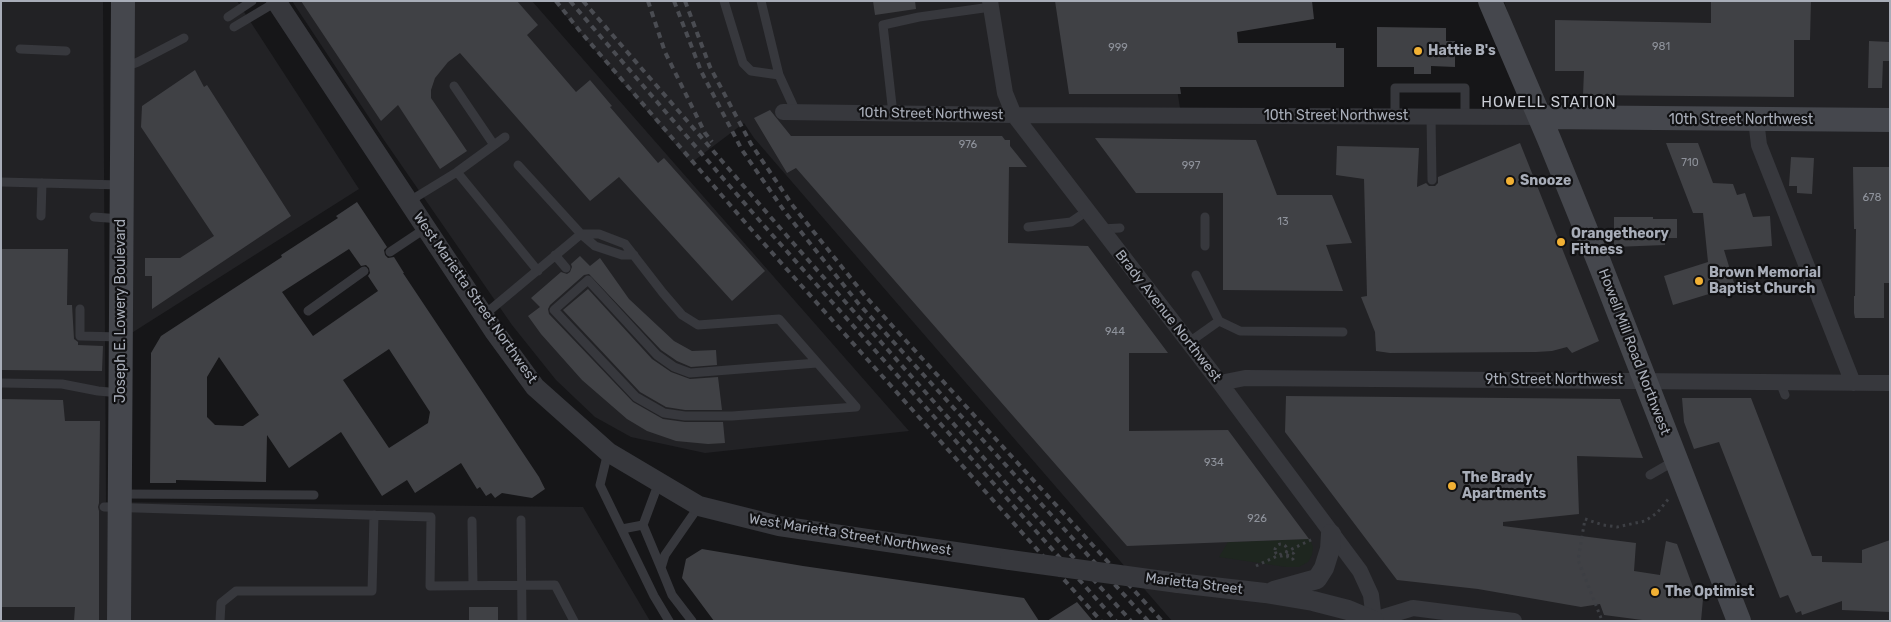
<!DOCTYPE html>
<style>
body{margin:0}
#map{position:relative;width:1891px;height:622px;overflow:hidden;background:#161618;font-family:Rubik,sans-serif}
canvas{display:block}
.frame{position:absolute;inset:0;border:2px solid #a8adb8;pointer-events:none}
</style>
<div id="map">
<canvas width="1891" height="622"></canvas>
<div class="frame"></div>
</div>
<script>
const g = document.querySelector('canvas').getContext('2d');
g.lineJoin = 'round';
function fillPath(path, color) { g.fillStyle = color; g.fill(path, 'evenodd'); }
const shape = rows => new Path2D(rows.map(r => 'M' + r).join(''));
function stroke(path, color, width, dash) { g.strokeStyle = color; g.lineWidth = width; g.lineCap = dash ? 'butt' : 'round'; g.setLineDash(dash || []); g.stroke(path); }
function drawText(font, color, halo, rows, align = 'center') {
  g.font = font + ' Rubik,sans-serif'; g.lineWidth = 4.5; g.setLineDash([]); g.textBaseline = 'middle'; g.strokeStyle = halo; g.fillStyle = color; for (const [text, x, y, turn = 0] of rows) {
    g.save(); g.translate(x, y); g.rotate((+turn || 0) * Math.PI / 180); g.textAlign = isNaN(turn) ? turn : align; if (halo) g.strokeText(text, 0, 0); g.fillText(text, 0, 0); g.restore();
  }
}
fillPath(shape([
 [1,1,103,1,106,502,583,507,650,621,1,621],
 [131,1,237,1,359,189,130,334],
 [292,1,532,1,909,431,705,453,631,437,595,417,556,380,512,325,384,140],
 [553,1,1163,1,1180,108,1541,112,1504,1,1890,1,1890,621,1172,621,754,138,744,123,691,163]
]), '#222225');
fillPath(shape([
 [1310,539,1313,547,1312,555,1308,562,1299,567,1286,567,1219,557,1228,542]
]), '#1e261f');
fillPath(shape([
 [301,1,517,1,538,25,527,35,576,92,590,80,612,106,610,107,658,163,664,158,765,271,732,301,619,177,590,201,460,53,448,62,435,78,431,90,431,98,467,151,440,169,398,105,381,121],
 [873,1,915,1,916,9,875,15],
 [1055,1,1312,1,1314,19,1237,32,1238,43,1336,43,1336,48,1344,48,1344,87,1180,87,1181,94,1069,94],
 [1711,1,1811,1,1810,40,1794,40,1794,97,1583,95,1584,71,1555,71,1555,20,1711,23],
 [1377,27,1446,28,1446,41,1455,41,1455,67,1431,66,1431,74,1414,74,1414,67,1377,67],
 [1869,41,1890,42,1890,61,1883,61,1882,88,1868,88],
 [195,70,204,87,207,85,291,216,152,309,152,276,145,276,145,258,180,258,214,236,141,127,142,106],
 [770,110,791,136,1002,136,1005,140,1010,140,1010,146,1027,167,1009,167,1008,243,1088,246,1168,353,1129,353,1129,431,1228,430,1309,539,1127,546,796,168,787,173,754,118],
 [1095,138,1256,140,1277,195,1332,195,1352,243,1326,245,1343,291,1223,290,1223,193,1136,193],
 [1520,143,1599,341,1572,353,1567,347,1552,351,1536,352,1390,353,1376,351,1375,332,1361,297,1367,296,1364,179,1336,175,1337,146,1419,148,1417,187,1426,183,1429,186,1435,186,1438,183,1438,177],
 [1666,143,1698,143,1713,183,1733,184,1737,195,1745,193,1753,217,1770,216,1772,246,1724,250,1735,286,1673,305,1664,276,1708,262,1703,213,1693,213],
 [1791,157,1814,158,1812,194,1797,193,1797,186,1789,186],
 [1853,167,1890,167,1890,283,1884,283,1884,318,1855,318,1854,313,1854,296,1855,296,1856,229,1854,229],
 [357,202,387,247,384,250,385,255,388,258,394,257,404,273,403,273,539,477,545,489,532,498,502,493,495,498,491,493,486,496,480,487,477,489,461,463,415,493,407,480,382,496,341,432,289,468,267,435,266,482,176,480,176,483,150,483,151,353,161,336,282,257,281,255,338,218,336,216],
 [349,249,361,266,366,265,369,268,370,273,368,276,378,291,313,336,282,292],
 [389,349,430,412,428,423,389,448,343,380],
 [219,357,259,415,243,426,215,425,207,417,207,377],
 [1614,217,1653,217,1653,219,1677,219,1677,238,1665,238,1665,245,1614,247],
 [1,249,68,249,67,305,72,305,74,339,78,342,78,345,103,346,102,371,1,370],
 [580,256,590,266,600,258,629,299,674,341,692,351,716,350,717,365,691,367,677,361,661,350,589,274,584,275,550,305,548,309,549,314,633,402,663,419,685,422,723,422,725,443,708,444,676,441,647,431,627,419,582,380,541,334,528,316,540,307,531,298,561,272,567,274,570,272,572,267,571,264],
 [588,289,652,359,671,372,690,379,718,377,722,410,685,410,666,407,640,392,563,310],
 [1286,396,1620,399,1643,458,1577,456,1579,514,1503,522,1503,526,1636,543,1634,571,1660,575,1666,541,1677,544,1693,587,1704,588,1701,621,1650,621,1604,615,1600,604,1581,607,1478,589,1397,580,1285,432],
 [1682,398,1751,398,1812,556,1822,556,1822,562,1862,563,1862,550,1890,540,1890,612,1842,610,1842,601,1802,615,1801,611,1796,613,1788,595,1780,598,1719,442,1694,449,1684,422],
 [1,399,63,400,65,421,100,421,99,503,98,507,99,511,99,621,74,621,75,607,1,607],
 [702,549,803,566,1024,598,1039,621,714,621,682,578,686,559],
 [1077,602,1093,621,1047,621],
 [469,607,498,607,498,621,469,621]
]), '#404145');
stroke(shape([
 '1275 550a6 6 0 1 1 12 0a6 6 0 1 1-12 0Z',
 '1287.5 556a3.5 3.5 0 1 1 7 0a3.5 3.5 0 1 1-7 0Z',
 [1256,566,1313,539],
 [1601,618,1578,560,1585,519,1603,525,1617,527,1645,521,1657,513,1670,497]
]), '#3d3f44', 3, [2.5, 4]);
stroke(shape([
 [724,1,743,63,751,71,779,75],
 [761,1,779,75,796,112],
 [228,17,252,1],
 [234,27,276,2],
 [20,49,66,51],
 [125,67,138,62,184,38],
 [454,86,494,145],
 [893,114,883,25,919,17,991,7],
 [1395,116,1395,88,1465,88,1465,117],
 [1431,116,1432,180],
 [518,165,581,234,595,246,622,255,634,255],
 [457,172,538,271],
 [1,182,121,185],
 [408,202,457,172,505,137],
 [41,216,42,183],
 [94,217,121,219],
 [1205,217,1205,246],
 [1028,227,1071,222,1087,211],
 [1101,229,1120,228],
 [390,252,426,228],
 [555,255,566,268],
 [80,309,80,336,121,337],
 [308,311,364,271],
 [484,315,581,234,599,234,625,244,663,293,682,315,698,325,779,319,856,407],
 [1219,321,1240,331,1343,332],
 [1188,343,1219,321,1196,275],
 [817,363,690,373,674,367,657,355,588,280,554,310,636,397,664,413,685,416,732,416,856,407],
 [1780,382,1785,395],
 [1,383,62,384,98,391,120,393],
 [608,452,600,485,654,596,669,621],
 [1650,475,1676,460],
 [659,482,643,525,661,568],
 [120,494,314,495],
 [104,507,431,517,430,586,555,585,574,621],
 [521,520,522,621],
 [472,521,473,585],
 [622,529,643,525],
 [220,621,221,603,236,591,372,591,374,515],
 [692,621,672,595,661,568,665,555,699,506]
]), '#37383d', 9);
stroke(shape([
 [990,1,1005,93,1014,115,1220,383,1360,571,1371,595,1374,620,1413,608,1514,621],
 [783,112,1014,115,1540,117],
 [1756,120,1759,145,1853,383],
 [1220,383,1245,378,1890,383]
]), '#37383d', 16);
stroke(shape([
 [276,1,494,331,535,387,608,452,699,506,779,526,1010,560],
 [1178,583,1265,593,1313,601,1348,610,1374,621],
 [1274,591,1317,579,1324,568,1330,549,1331,534]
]), '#37383d', 20);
stroke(shape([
 [1490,1,1549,139,1599,262,1739,621],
 [1540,117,1890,120],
 [119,621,123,1]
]), '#45474d', 24);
stroke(shape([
 [556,1,579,30,750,228,1101,621],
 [570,1,759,220,1116,621],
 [583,1,794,244,1014,492,1131,621],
 [648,1,665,52,705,133,712,142],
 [674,1,701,71,742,150,785,212,858,303,1148,621],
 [685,1,710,67,751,144,793,206,866,297,1162,621]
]), '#4a4c52', 4, [6, 5]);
stroke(shape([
 [1010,560,1178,583]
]), '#37383d', 20);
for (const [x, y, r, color] of [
 [1418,51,5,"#f2b134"],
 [1510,181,5,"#f2b134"],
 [1561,242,5,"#f2b134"],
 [1699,281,5,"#f2b134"],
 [1452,486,5,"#f2b134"],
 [1655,592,5,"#f2b134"]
]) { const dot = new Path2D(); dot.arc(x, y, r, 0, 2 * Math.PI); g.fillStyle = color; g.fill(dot); stroke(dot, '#111113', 2); }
drawText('11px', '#8e929b', null, [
 ["981",1661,47],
 ["999",1118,48],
 ["976",968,145],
 ["710",1690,163],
 ["997",1191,166],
 ["678",1872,198],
 ["13",1283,222],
 ["944",1115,332],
 ["934",1214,463],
 ["926",1257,519]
]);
drawText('bold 14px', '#a8adb8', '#111113', [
 ["Hattie B's",1428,51],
 ["Snooze",1520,181],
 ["Orangetheory",1571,234],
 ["Fitness",1571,250],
 ["Brown Memorial",1709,273],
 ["Baptist Church",1709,289],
 ["The Brady",1462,478],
 ["Apartments",1462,494],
 ["The Optimist",1665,592]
], 'left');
drawText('14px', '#a8adb8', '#111113', [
 ["10th Street Northwest",931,114,1],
 ["10th Street Northwest",1336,116],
 ["10th Street Northwest",1741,120],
 ["West Marietta Street Northwest",475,298,55],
 ["Joseph E. Lowery Boulevard",121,311,-90],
 ["Brady Avenue Northwest",1168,316,52],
 ["Howell Mill Road Northwest",1634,352,69],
 ["9th Street Northwest",1554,380],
 ["West Marietta Street Northwest",850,535,9],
 ["Marietta Street",1194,584,7]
]);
g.letterSpacing = '1px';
drawText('15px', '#c9ccd4', '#111113', [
 ["HOWELL STATION",1549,103]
]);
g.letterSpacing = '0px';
</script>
